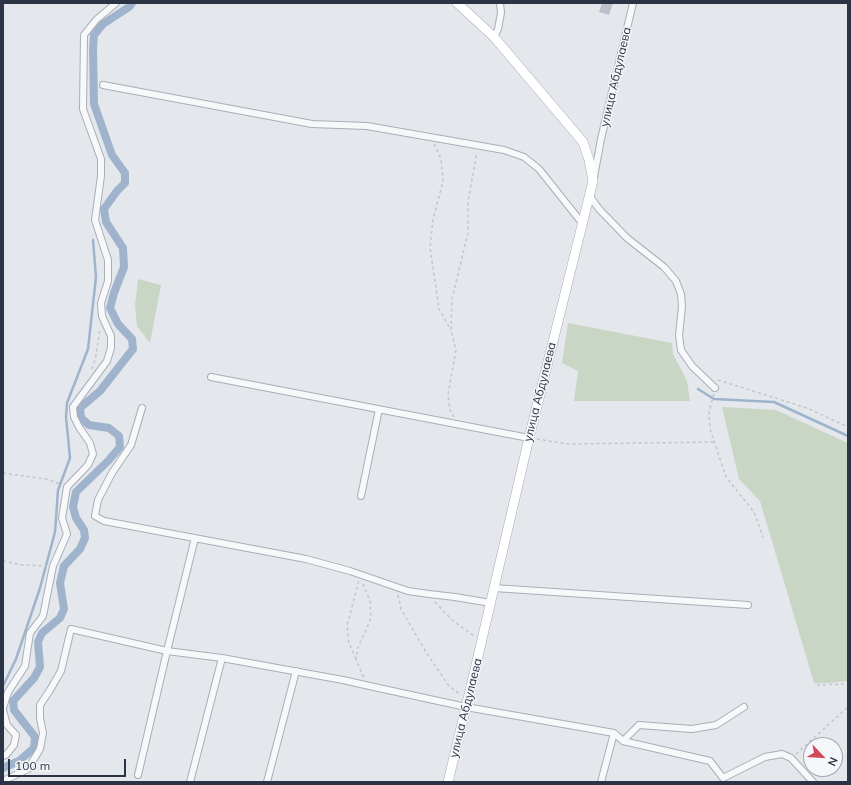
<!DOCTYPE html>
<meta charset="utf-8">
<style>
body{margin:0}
#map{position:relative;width:851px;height:785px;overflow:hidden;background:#e4e7ec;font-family:Mulish,sans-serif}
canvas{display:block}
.frame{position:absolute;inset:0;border:4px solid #2b3445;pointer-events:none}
.north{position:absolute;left:803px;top:737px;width:40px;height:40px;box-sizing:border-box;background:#f4f6f9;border:1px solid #a4a8b1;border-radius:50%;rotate:115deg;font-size:11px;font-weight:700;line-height:16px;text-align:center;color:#2b3445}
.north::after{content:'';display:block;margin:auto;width:14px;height:18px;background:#d1495b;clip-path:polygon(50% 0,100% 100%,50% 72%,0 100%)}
.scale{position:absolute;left:8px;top:759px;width:118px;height:18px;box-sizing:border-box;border:2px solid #2b3445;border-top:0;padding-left:5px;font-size:12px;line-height:14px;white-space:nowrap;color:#2b3445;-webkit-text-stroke:3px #f4f6f9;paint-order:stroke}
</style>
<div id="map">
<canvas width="851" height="785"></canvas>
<div class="frame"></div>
<div class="north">N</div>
<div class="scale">100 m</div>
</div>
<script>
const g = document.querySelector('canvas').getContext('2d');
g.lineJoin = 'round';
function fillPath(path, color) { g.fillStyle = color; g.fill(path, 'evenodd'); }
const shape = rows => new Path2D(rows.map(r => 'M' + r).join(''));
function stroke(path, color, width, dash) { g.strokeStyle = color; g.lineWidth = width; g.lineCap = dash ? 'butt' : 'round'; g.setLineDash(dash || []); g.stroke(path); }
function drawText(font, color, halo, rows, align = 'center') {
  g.font = font + ' Mulish,sans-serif'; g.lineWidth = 3; g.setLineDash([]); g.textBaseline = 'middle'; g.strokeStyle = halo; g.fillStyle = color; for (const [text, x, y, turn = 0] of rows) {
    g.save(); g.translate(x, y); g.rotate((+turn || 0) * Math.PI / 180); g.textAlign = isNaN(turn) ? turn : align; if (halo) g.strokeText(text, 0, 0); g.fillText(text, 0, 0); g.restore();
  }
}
fillPath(shape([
 [138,279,161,285,150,343,137,326,135,305],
 [568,323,672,343,673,354,687,381,690,401,574,401,578,371,562,363],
 [722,407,776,410,848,443,848,681,830,683,814,683,760,501,739,479]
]), '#c9d6c5');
stroke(shape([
 [698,389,714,399,774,402,848,436],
 [3,686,16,659,40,588,55,532,58,490,70,458,66,417,67,403,88,349,96,277,93,240]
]), '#9fb4cc', 2.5);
stroke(shape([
 [3,768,19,761,34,748,35,737,14,710,13,701,34,678,40,667,38,642,42,633,60,618,64,609,60,583,64,566,80,549,85,538,84,530,76,518,73,507,76,492,108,461,120,447,119,436,109,428,89,425,81,418,80,408,100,391,133,349,132,339,118,324,110,308,114,293,124,267,123,248,106,222,104,209,117,191,125,183,125,173,112,155,94,104,93,49,94,35,103,24,129,7,132,3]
]), '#9fb4cc', 8);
fillPath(shape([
 [602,3,613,3,609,15,599,12]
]), '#bbc0ca');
const street = shape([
 [494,37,498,29,501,13,500,3],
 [103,85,312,124,367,126,504,150,524,157,539,169,582,223],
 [594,177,601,139,633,3],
 [589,195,599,209,627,238,664,267,676,281,681,294,682,307,679,335,681,350,692,366,715,388],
 [211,377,529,438],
 [142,408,131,445,112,473,98,500,95,516,104,521,306,559,350,571,408,591,429,594,455,597,491,603],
 [361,496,379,409],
 [494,588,748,605],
 [3,708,8,692,25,666,30,633,43,616,53,566,67,534,62,518,67,487,88,465,93,454,90,443,79,427,74,417,73,407,107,361,111,348,111,336,102,316,101,303,108,281,108,260,95,220,101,176,101,159,83,109,84,35,96,20,116,3],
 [3,710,7,725,16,735,14,745,6,755,3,756],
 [623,741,639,725,692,729,716,725,744,707],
 [138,775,167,651,195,538],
 [3,781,28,769,40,749,43,733,40,718,40,705,50,690,61,671,71,629,167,651,222,658,343,680,374,687,466,707,614,733,623,741,710,761,723,778,765,757,782,754,791,758,813,782],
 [190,782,222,658],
 [267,782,296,671],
 [601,782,614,733]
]);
const secondary = shape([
 [448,782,473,678,529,438,593,181,589,160,583,142,494,37,457,3]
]);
stroke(street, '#a9aeb7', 8);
stroke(secondary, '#a9aeb7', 10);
stroke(shape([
 [434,144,441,159,443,181,433,220,430,248,439,309,451,330],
 [92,369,96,356,100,328],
 [718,380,807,408,848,427],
 [714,394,709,412,710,429,726,477,754,512,763,537],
 [454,417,450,410,448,395,456,350,451,330,452,299,468,233,468,202,477,152],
 [537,439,568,444,715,442],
 [3,473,46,479,60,484],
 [3,561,22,565,47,566],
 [363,584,370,601,371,617,366,630,358,647,356,660,364,678],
 [398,595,401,609,426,652,449,686,461,695],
 [435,602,452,620,474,636],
 [356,659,349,643,347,626,359,580],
 [817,685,848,684],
 [796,754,848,707]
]), '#c2c5cb', 1.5, [3, 3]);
stroke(street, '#f7f8fa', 6);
stroke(secondary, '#fff', 9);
drawText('12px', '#2b3445', '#f4f6f9', [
 ["улица Абдулаева",616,77,-77],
 ["улица Абдулаева",540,392,-76],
 ["улица Абдулаева",466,708,-76]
]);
</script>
